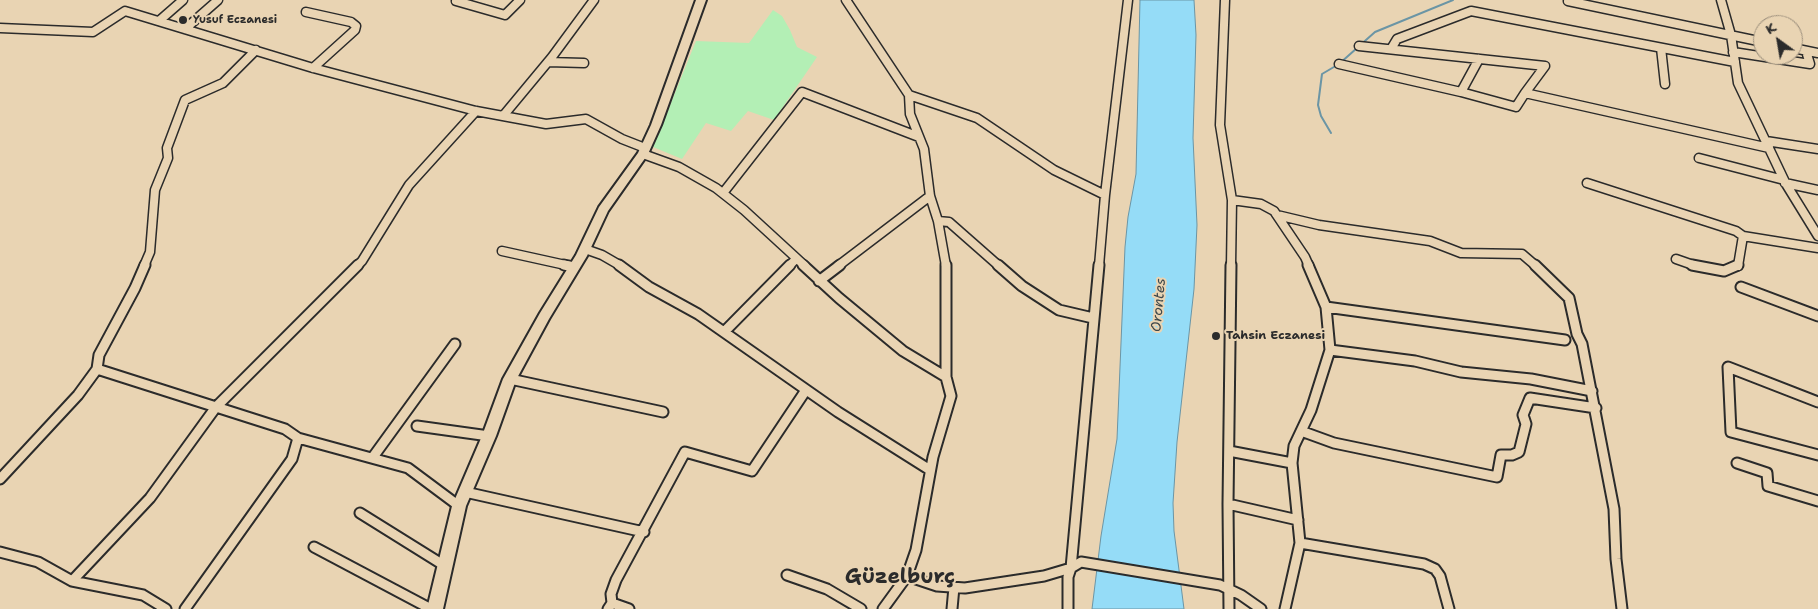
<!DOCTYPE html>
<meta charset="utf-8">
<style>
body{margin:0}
#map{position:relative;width:1818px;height:609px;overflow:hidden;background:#e9d4b3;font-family:"Shantell Sans",sans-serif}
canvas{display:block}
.north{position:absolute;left:1753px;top:15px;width:50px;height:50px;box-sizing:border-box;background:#e9d4b3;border:1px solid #9d907d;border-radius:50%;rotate:328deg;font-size:14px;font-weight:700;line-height:20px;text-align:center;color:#2b2b2b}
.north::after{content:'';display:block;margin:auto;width:18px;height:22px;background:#2b2b2b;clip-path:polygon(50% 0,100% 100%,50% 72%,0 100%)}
</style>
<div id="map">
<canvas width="1818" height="609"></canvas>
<div class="north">K</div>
</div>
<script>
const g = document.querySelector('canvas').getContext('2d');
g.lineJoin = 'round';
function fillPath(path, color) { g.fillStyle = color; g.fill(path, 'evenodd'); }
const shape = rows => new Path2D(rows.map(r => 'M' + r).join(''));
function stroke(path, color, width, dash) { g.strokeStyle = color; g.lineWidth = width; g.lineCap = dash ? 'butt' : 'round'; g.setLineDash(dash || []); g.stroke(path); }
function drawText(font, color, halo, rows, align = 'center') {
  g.font = font + ' "Shantell Sans",sans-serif'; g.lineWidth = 4; g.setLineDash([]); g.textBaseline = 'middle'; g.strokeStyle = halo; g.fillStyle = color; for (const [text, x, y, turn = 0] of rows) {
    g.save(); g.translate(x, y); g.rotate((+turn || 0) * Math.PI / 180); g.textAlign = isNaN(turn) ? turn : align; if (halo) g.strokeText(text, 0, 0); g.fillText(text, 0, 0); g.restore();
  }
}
fillPath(shape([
 [773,10,782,16,790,30,797,47,817,57,774,120,748,111,731,131,706,123,682,159,653,147,696,41,749,43]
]), '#b3efb5');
const water = shape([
 [1140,0,1194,0,1196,35,1193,138,1197,225,1194,289,1177,442,1173,503,1174,531,1184,609,1092,609,1101,536,1117,439,1125,247,1128,217,1136,174,1140,0]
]);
fillPath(water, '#95dcf7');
stroke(water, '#6b95a5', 1);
stroke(shape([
 [1331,133,1321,116,1318,105,1322,74,1339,64,1375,32,1453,0]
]), '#6b95a5', 2);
const streetFar1 = shape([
 [846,0,909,95,910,114,924,149,930,196,938,221,946,266],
 [1225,0,1220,125,1232,200],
 [1721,0,1731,35,1738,83,1786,184,1818,236],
 [456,1,505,15,520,0],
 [1568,1,1763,42],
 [306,12,351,22,356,26,355,30,313,68],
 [159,21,183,0],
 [0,28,93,32,125,11,313,68,476,111,546,124,586,119,622,139,645,148],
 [185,29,218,0],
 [1359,46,1545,66,1525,93,1769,148],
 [1661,48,1665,84],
 [1793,48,1818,53],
 [1391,49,1397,39,1471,11,1735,62],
 [1733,52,1810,64,1806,51],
 [548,62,584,63],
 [1339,64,1461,92,1479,59],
 [1461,92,1516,107,1525,93],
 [909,95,977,118,1054,170,1105,195,1099,266],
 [503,116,552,57,594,0],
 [1766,141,1818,149],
 [643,154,679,167,716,188,744,210,805,266],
 [1699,158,1784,180],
 [1587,183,1736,231,1743,236],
 [1785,183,1818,190],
 [723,193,802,92,919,137],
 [1105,195,1128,0],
 [1277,215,1319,225,1430,241,1461,253,1522,254,1536,266],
 [938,221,949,222,999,266],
 [585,249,602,255,621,266],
 [502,251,570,266],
 [1676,259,1696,266],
 [144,266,150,252,155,190,168,158,167,148,185,100,223,83,256,50],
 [357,266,362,261,409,185,476,111],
 [789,266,796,259],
 [838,266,930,196],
 [1231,266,1232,200,1261,204,1274,211,1305,257,1309,266],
 [1738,266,1743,236,1818,248]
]);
const street = shape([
 [564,265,574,267],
 [619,265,649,287,698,314,838,412,930,470],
 [803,265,839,298,903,351,946,377,951,396,933,457,916,550,907,576,883,609],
 [946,265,946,377],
 [998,265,1022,286,1059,310,1093,318],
 [1308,265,1326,307,1565,340],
 [1535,265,1569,298,1577,334,1582,344,1614,509,1616,559,1622,609],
 [1692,265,1724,271,1738,265],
 [819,281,840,265],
 [1741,287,1818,316],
 [724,332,790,265],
 [1330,350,1415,361,1461,372,1531,379,1592,391],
 [97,369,285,429,298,438,292,459,185,609],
 [510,379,663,412],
 [1818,402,1728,367,1731,432,1818,455],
 [417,426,489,436],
 [1301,431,1334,443,1497,477,1501,455,1512,455,1519,452,1526,424,1523,415,1530,398,1596,408],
 [298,438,408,468,459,506],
 [1229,451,1292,463],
 [373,457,455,344],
 [1737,463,1767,473,1768,486,1818,501],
 [0,479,78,395,97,369,99,355,135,288,145,265],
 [465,492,644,532],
 [1228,504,1298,520],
 [360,513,445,566],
 [1300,543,1424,564,1435,569,1440,576,1449,609],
 [314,547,431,609],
 [0,552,38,562,72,581,143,595,166,609],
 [787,575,827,589,861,609],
 [907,576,937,586,965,588,1044,576,1071,568,1081,562,1220,585,1241,595,1261,609],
 [72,581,150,498,216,407,358,265],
 [612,603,629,609],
 [608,609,612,603,611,594,616,580,685,452,752,471,806,390],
 [952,609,954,587],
 [1068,609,1068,577,1071,568,1099,265],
 [1229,609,1228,504,1231,265],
 [1285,609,1300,543,1292,463,1294,446,1311,410,1330,350,1326,307]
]);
const secondary = shape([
 [696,0,706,0,661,125,648,154,608,211,587,256,549,319,516,380,496,436,466,506,443,609,427,609,452,506,482,436,503,379,540,313,576,255,599,207,638,153,651,125,696,0]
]);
stroke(streetFar1, '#2b2b2b', 11);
stroke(street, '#2b2b2b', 13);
stroke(secondary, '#2b2b2b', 4);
stroke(streetFar1, '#e9d4b3', 8);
stroke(street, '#e9d4b3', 9);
fillPath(secondary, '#e9d4b3');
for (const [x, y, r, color] of [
 [183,20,5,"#2b2b2b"],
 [1216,336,5,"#2b2b2b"]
]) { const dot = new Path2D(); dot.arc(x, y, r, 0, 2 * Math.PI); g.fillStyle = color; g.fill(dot); stroke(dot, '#e9d4b3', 2); }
drawText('bold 11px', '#2b2b2b', '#e9d4b3', [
 ["Yusuf Eczanesi",193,20]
], 'left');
drawText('bold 12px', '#2b2b2b', '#e9d4b3', [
 ["Tahsin Eczanesi",1226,336]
], 'left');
drawText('italic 14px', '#3b464a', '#e9d4b3', [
 ["Orontes",1159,305,-85]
]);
drawText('bold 21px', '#2b2b2b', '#e9d4b3', [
 ["Güzelburç",900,578]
]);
</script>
